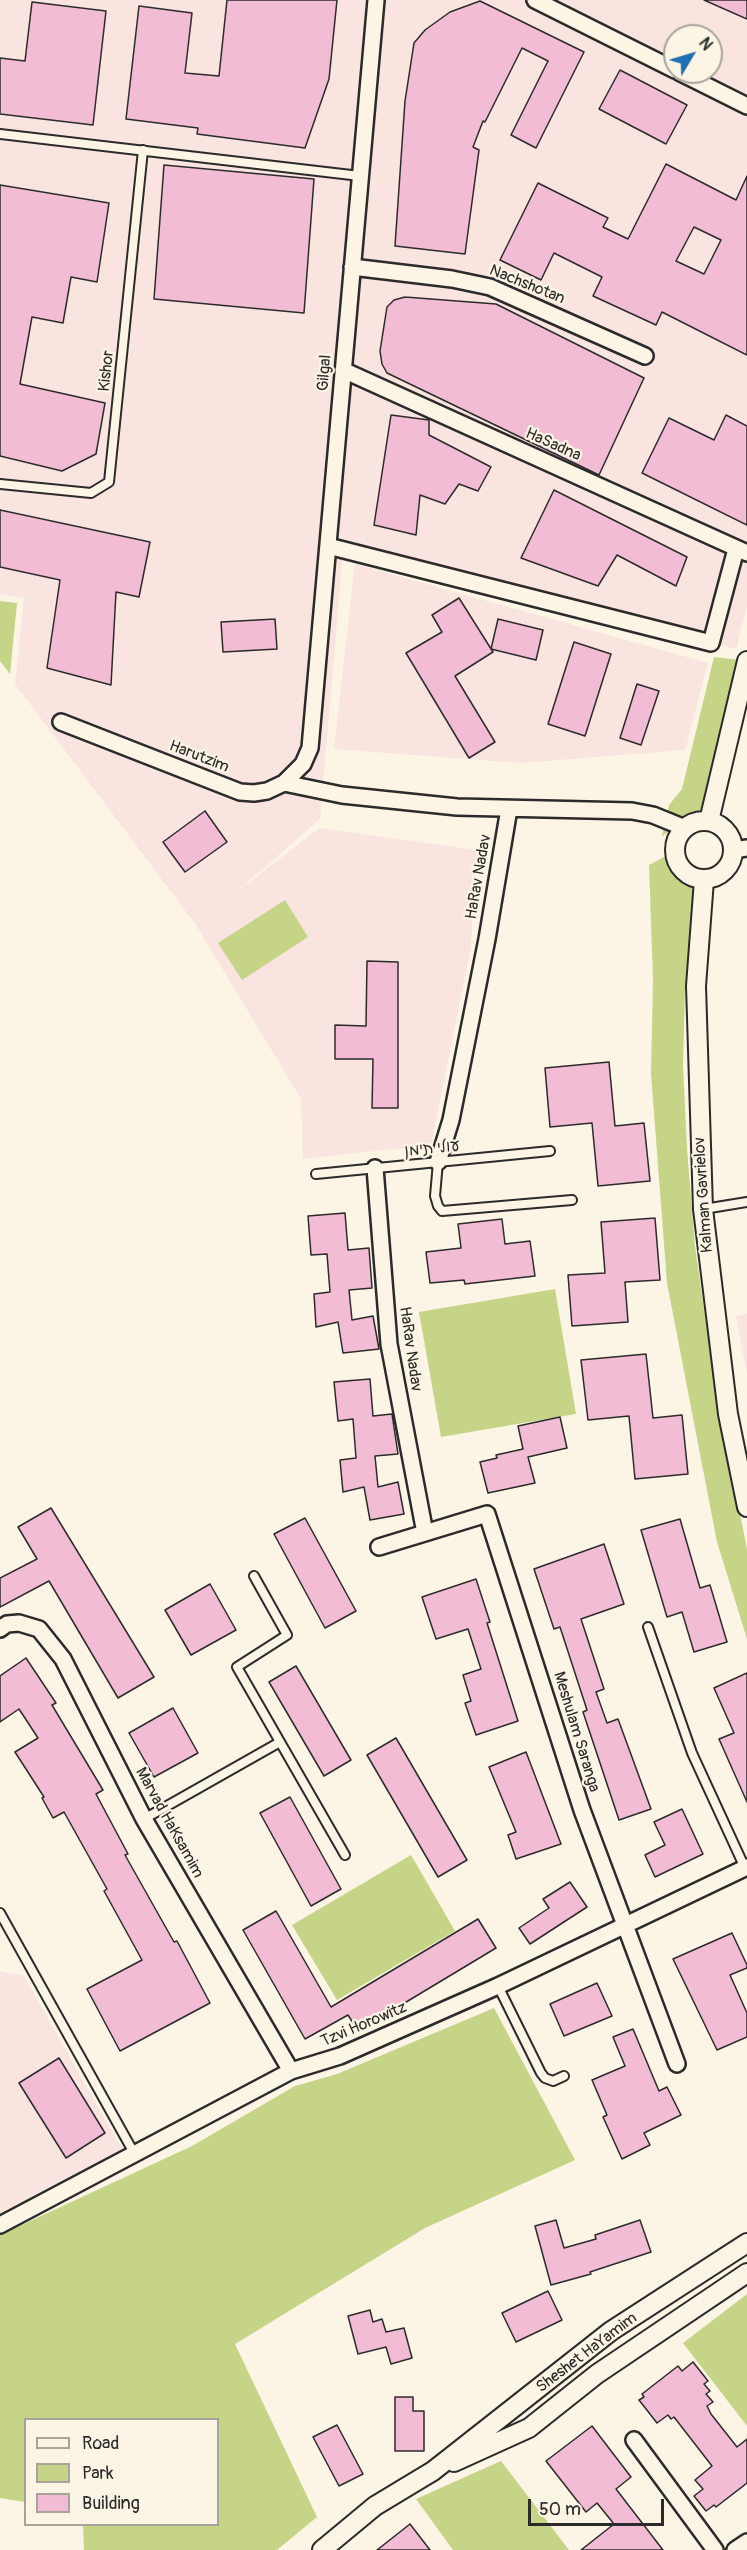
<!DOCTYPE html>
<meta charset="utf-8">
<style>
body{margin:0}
#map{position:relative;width:747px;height:2550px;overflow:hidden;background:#fcf5e5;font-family:Pangolin,sans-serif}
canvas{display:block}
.legend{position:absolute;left:24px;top:2418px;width:195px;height:108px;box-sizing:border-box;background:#fcf5e5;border:2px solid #a8a49b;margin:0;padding:8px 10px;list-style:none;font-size:18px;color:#2b2b2b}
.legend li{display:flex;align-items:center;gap:12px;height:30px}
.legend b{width:30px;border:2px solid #a8a49b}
.north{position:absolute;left:663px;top:24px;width:60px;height:60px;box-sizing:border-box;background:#fcf5e5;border:2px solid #a8a49b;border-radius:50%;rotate:52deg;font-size:16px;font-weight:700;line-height:24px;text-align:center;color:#2b2b2b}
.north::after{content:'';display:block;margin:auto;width:21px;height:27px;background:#1f6fb2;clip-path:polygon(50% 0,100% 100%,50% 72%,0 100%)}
.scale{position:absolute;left:528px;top:2499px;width:136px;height:27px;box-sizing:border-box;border:3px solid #2b2b2b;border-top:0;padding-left:8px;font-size:18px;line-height:21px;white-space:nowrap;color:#2b2b2b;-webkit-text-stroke:4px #fcf5e5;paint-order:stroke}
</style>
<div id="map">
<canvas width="747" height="2550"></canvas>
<ul class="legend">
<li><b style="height:8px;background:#fcf5e5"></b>Road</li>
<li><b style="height:16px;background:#c6d488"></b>Park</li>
<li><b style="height:16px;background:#f2bcd5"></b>Building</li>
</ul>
<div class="north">N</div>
<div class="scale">50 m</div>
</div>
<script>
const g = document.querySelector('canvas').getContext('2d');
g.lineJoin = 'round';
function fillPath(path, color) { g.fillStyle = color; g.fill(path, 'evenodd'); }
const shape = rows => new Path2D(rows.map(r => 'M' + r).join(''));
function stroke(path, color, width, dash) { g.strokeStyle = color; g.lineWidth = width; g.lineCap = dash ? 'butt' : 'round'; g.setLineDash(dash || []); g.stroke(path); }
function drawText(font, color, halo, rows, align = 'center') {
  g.font = font + ' Pangolin,"Playpen Sans Hebrew",sans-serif'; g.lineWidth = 4.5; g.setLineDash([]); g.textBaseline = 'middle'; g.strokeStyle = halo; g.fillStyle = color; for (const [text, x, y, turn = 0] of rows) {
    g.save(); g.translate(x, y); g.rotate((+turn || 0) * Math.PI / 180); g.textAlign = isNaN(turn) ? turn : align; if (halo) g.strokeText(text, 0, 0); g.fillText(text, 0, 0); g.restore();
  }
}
fillPath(shape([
 [0,0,747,0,747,607,736,649,344,542,320,819,229,898,319,828,476,850,471,947,431,1145,303,1159,301,1099,196,925,15,684,24,598,0,594],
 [675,36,711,36,711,72,675,72],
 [355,564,708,663,685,750,521,763,334,749],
 [747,1314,747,1375,736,1316],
 [0,1971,24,1976,122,2149,0,2213]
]), '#f9e4e0');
fillPath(shape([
 [0,601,17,603,10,674,0,661],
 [714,657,740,660,704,811,662,836,669,805,682,789],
 [664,857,678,878,694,886,685,990,683,1065,687,1149,695,1246,716,1393,747,1549,747,1639,717,1542,667,1283,651,1074,653,979,649,865],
 [285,900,308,937,242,980,218,943],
 [555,1289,576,1414,441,1437,419,1312],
 [411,1855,455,1931,337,2000,292,1925],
 [494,2008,575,2160,425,2228,235,2344,317,2517,277,2550,84,2550,83,2525,218,2524,218,2420,26,2420,25,2502,0,2498,0,2235,192,2146,295,2086,337,2074],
 [747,2294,747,2426,683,2343],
 [501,2461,569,2550,453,2550,416,2499]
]), '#c6d488');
const building = shape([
 [227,0,337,0,329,79,305,148,197,134,198,128,126,119,139,6,192,13,185,73,219,76,227,0],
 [704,0,747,0,747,19,704,0],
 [480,1,584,52,536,148,511,135,548,61,522,48,485,122,483,121,473,147,479,150,465,254,395,246,405,101,414,43,425,30,450,12,480,1],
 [32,2,106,11,93,125,0,114,0,58,25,61,32,2],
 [620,70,687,105,666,144,599,109,620,70],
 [666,164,736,200,747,176,747,355,662,312,656,325,593,296,602,277,554,253,541,280,500,260,538,183,608,218,603,227,628,239,666,164],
 [694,227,721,240,704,274,676,261,694,227],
 [164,165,314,179,304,313,154,299,164,165],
 [0,185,109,203,97,282,71,277,63,323,32,317,20,384,105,403,96,454,62,471,0,456,0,185],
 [405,297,496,304,644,378,599,475,387,373,382,364,380,351,387,307,394,300,405,297],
 [391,415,429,420,429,435,491,467,478,491,459,484,445,504,420,495,416,535,374,525,391,415],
 [726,415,747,426,747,525,642,473,669,418,714,440,726,415],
 [554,490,687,557,676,586,617,555,598,586,521,558,554,490],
 [0,510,150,542,139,597,116,592,111,685,47,668,60,580,0,567,0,510],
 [459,598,493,652,455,676,495,742,469,758,406,653,442,632,432,615,459,598],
 [275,619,277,649,223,652,221,622,275,619],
 [498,619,543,630,536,660,491,649,498,619],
 [574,642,611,654,585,736,548,724,574,642],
 [637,684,659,691,641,745,620,738,637,684],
 [205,811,227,842,185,872,163,842,205,811],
 [367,961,398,962,398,1108,372,1108,373,1059,335,1059,335,1025,366,1026,367,961],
 [609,1062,615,1126,644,1123,650,1181,598,1186,592,1123,550,1127,545,1068,609,1062],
 [345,1213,348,1250,369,1248,372,1288,349,1290,352,1320,373,1316,379,1349,343,1353,338,1322,316,1327,314,1294,330,1292,327,1254,311,1255,308,1216,345,1213],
 [655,1218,660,1280,625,1282,628,1322,572,1326,568,1275,605,1273,601,1222,655,1218],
 [502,1219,505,1244,530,1241,535,1276,465,1284,464,1280,430,1283,426,1252,461,1248,458,1224,502,1219],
 [646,1354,653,1418,682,1415,688,1474,635,1479,629,1416,588,1420,581,1360,646,1354],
 [370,1379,373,1416,392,1414,398,1454,375,1456,378,1487,398,1482,404,1514,370,1520,364,1487,343,1492,340,1460,356,1458,353,1419,338,1421,334,1382,370,1379],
 [560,1417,567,1448,528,1457,535,1483,488,1493,480,1462,497,1458,496,1455,523,1449,518,1426,560,1417],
 [51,1508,154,1677,118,1698,49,1581,0,1607,0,1578,37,1559,18,1527,51,1508],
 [305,1518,356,1611,325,1628,274,1534,305,1518],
 [680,1519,700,1588,710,1585,727,1642,694,1652,682,1612,667,1617,641,1530,680,1519],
 [604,1544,624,1604,581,1619,604,1689,596,1692,607,1723,618,1719,651,1809,619,1820,583,1712,587,1710,560,1627,554,1629,534,1569,604,1544],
 [476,1579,490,1622,487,1623,518,1721,476,1735,465,1703,471,1701,463,1675,481,1669,468,1629,436,1639,422,1597,476,1579],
 [210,1584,236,1630,191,1655,165,1610,210,1584],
 [26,1658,56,1703,52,1705,103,1790,96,1794,128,1854,125,1855,174,1942,177,1941,210,2003,120,2051,87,1989,142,1960,104,1891,107,1889,64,1812,53,1818,42,1798,44,1797,15,1752,38,1738,19,1709,0,1722,0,1676,26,1658],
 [296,1666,351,1760,324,1776,269,1682,296,1666],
 [747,1673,747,1802,719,1739,734,1733,714,1688,747,1673],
 [173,1708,198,1753,154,1777,129,1733,173,1708],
 [396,1738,467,1860,438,1877,367,1755,396,1738],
 [526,1752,561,1844,516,1859,508,1835,516,1832,489,1767,526,1752],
 [290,1797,341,1889,311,1906,260,1813,290,1797],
 [682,1809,703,1854,655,1877,645,1855,665,1845,654,1822,682,1809],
 [570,1882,587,1907,530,1944,519,1928,549,1908,543,1899,570,1882],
 [276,1911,331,2007,478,1919,496,1948,358,2031,348,2015,305,2039,243,1930,276,1911],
 [732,1933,747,1965,747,1968,730,1975,747,2013,747,2037,717,2050,673,1959,732,1933],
 [597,1983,612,2016,564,2036,550,2004,597,1983],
 [633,2029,659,2091,667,2087,681,2115,644,2133,650,2145,622,2159,603,2117,607,2115,592,2080,625,2066,613,2037,633,2029],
 [59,2058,105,2133,66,2158,19,2083,59,2058],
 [556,2220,564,2248,596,2239,595,2235,640,2220,651,2252,590,2272,591,2274,551,2285,535,2226,556,2220],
 [548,2291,562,2320,516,2342,502,2313,548,2291],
 [370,2310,373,2322,382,2319,386,2332,404,2328,412,2358,391,2364,386,2347,358,2354,348,2316,370,2310],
 [693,2362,708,2381,704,2384,710,2391,706,2394,713,2402,707,2406,711,2414,737,2447,747,2439,747,2483,716,2507,714,2505,706,2511,694,2496,703,2489,695,2480,712,2466,674,2417,671,2419,668,2415,657,2423,639,2400,644,2397,642,2394,678,2366,682,2371,693,2362],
 [395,2397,413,2397,413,2411,424,2411,424,2451,395,2451,395,2397],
 [337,2425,363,2474,339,2486,313,2437,337,2425],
 [592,2426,631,2477,616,2489,663,2550,581,2550,614,2524,597,2503,586,2512,546,2461,592,2426],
 [410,2524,430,2550,377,2550,410,2524]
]);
fillPath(building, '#f2bcd5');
stroke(building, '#2b2b2b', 1.5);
const service = shape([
 [0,134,360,176],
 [0,484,91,493,109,482,143,150],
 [438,1162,435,1196,438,1206,442,1211,572,1200],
 [316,1174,550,1151],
 [704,1209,747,1202],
 [254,1576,287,1635,237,1667,345,1855],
 [648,1627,692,1753,745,1868],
 [144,1819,280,1742],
 [0,1913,134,2153],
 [498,1986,541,2073,545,2078,553,2081,564,2076]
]);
const minor = shape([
 [535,0,675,70],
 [679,72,747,106],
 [352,267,452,279,490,287,645,356],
 [343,370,747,553],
 [328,546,711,643,736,549],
 [61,722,240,792,254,793,267,791,284,783,303,764,310,748,376,0],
 [284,783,342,795,457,807,632,811,653,815,685,828],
 [734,850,747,848],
 [438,1162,451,1120,487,939,509,809],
 [375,1168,389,1344,425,1533],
 [379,1547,487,1514,582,1810,677,2064],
 [0,1629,7,1624,19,1623,39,1629,63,1659,144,1819,291,2071],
 [0,2225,291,2071,340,2056,498,1986,747,1867],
 [634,2440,715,2550],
 [735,2550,747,2542]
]);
const tertiary = shape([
 '675 850a29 29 0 1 1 58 0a29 29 0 1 1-58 0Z',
 [709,821,747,661],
 [704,880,696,986,703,1209,728,1414,747,1507],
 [454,2462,529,2428,597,2374,747,2273],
 [322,2550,375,2506,433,2471,611,2331,747,2243]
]);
stroke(service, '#2b2b2b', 12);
stroke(minor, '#2b2b2b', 20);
stroke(tertiary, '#2b2b2b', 22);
stroke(service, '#fcf5e5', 8);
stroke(minor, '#fcf5e5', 15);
stroke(tertiary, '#fcf5e5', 18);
drawText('16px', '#2b2b2b', '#fcf5e5', [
 ["Nachshotan",527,285,22],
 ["Kishor",107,371,-84],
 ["Gilgal",325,373,-85],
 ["HaSadna",553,445,24],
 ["Harutzim",199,757,21],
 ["HaRav Nadav",479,877,-80],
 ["עולי תימן",432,1149,-6],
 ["Kalman Gavrielov",704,1195,-94],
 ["HaRav Nadav",410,1349,82],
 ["Meshulam Saranga",576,1732,73],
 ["Marvad HaKsamim",169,1823,61],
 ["Tzvi Horowitz",364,2025,-23],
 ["Sheshet HaYamim",587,2353,-37]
]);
</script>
